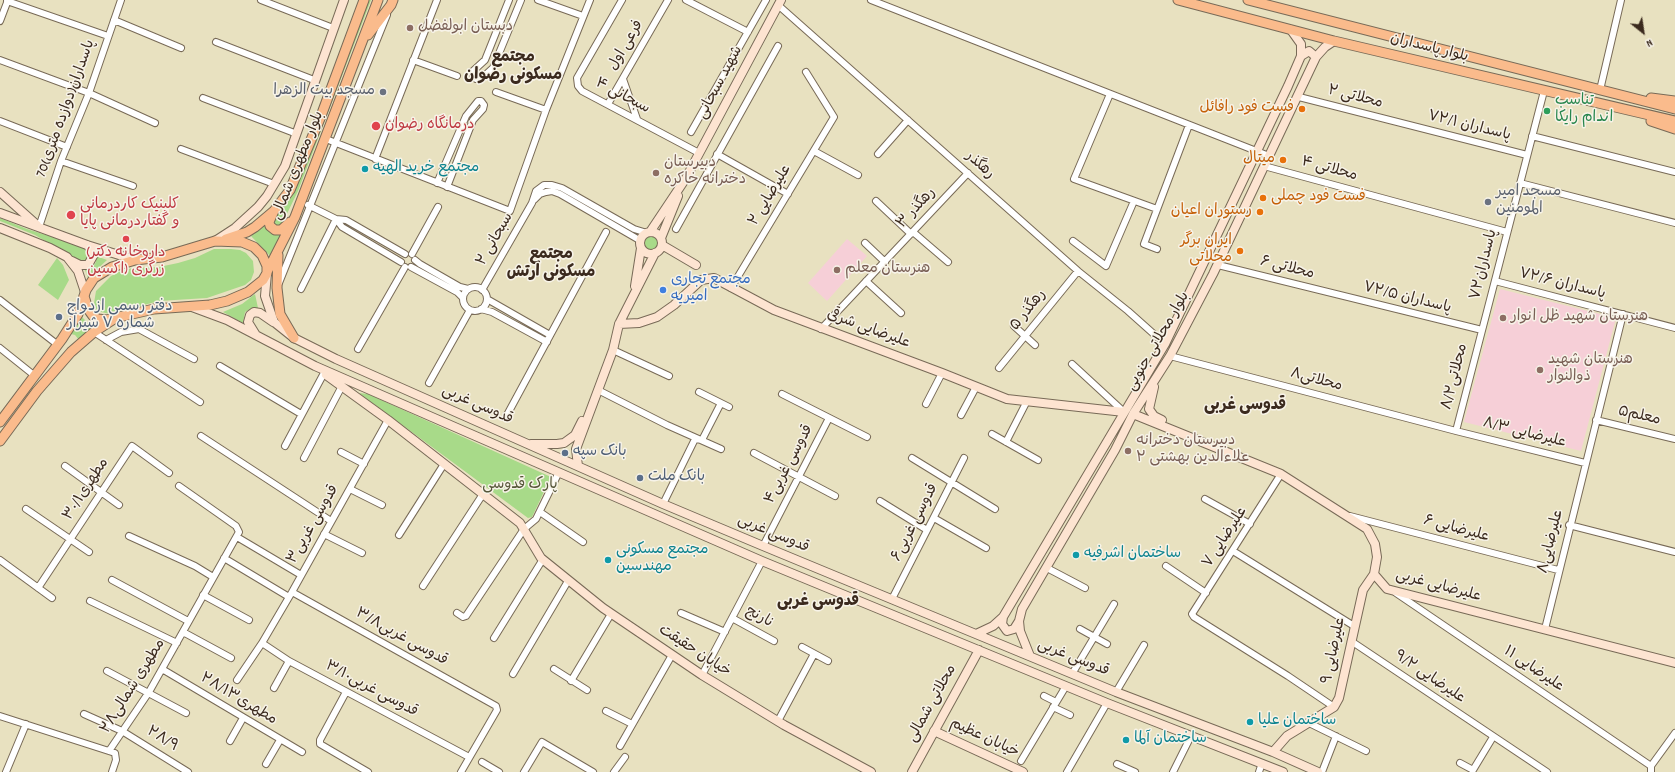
<!DOCTYPE html>
<meta charset="utf-8">
<style>
body{margin:0}
#map{position:relative;width:1675px;height:772px;overflow:hidden;background:#e8e1c0;font-family:Dekko,sans-serif}
canvas{display:block}
.north{position:absolute;left:1623px;top:12px;width:40px;height:40px;-webkit-text-stroke:3px #f7f3e8;paint-order:stroke;rotate:150deg;font-size:11px;font-weight:700;line-height:16px;text-align:center;color:#3b2a1e}
.north::after{content:'';display:block;margin:auto;width:14px;height:18px;background:#3b2a1e;clip-path:polygon(50% 0,100% 100%,50% 72%,0 100%)}
</style>
<div id="map">
<canvas width="1675" height="772"></canvas>
<div class="north">N</div>
</div>
<script>
const g = document.querySelector('canvas').getContext('2d');
g.lineJoin = 'round';
function fillPath(path, color) { g.fillStyle = color; g.fill(path, 'evenodd'); }
const shape = rows => new Path2D(rows.map(r => 'M' + r).join(''));
function stroke(path, color, width, dash) { g.strokeStyle = color; g.lineWidth = width; g.lineCap = dash ? 'butt' : 'round'; g.setLineDash(dash || []); g.stroke(path); }
function drawText(font, color, halo, rows, align = 'center') {
  g.font = font + ' Dekko,"Playpen Sans Arabic",sans-serif'; g.lineWidth = 3; g.setLineDash([]); g.textBaseline = 'middle'; g.strokeStyle = halo; g.fillStyle = color; for (const [text, x, y, turn = 0] of rows) {
    g.save(); g.translate(x, y); g.rotate((+turn || 0) * Math.PI / 180); g.textAlign = isNaN(turn) ? turn : align; if (halo) g.strokeText(text, 0, 0); g.fillText(text, 0, 0); g.restore();
  }
}
fillPath(shape([
 [847,239,867,256,827,301,808,283],
 [1500,289,1616,318,1581,451,1464,422]
]), '#f6cfd7');
fillPath(shape([
 [368,0,371,0,298,191,282,224,279,226,273,225,273,220],
 [0,218,27,229,84,247,90,252,89,260,82,263,35,235,0,221],
 [263,225,271,233,281,234,270,256,251,236],
 '644 243a7 7 0 1 1 14 0a7 7 0 1 1-14 0Z',
 [214,249,231,249,240,250,246,253,253,261,254,272,251,280,245,285,207,298,159,301,110,314,97,311,94,303,96,291,111,276,119,272,132,268,159,267,178,263,195,258],
 [96,256,107,260,88,278,85,270,93,267,96,262],
 [57,258,63,265,69,280,58,300,38,285],
 [255,294,258,308,252,308,245,312,243,323,223,312,242,304],
 [82,317,93,328,79,340,75,335,71,334],
 [359,393,368,394,551,477,532,517,528,518]
]), '#a8da89');
const street = shape([
 [261,0,333,28],
 [509,0,485,60,473,71,473,75,476,79,481,79,493,68,521,0],
 [538,0,583,16],
 [622,0,577,78,578,86,582,91,699,153],
 [686,0,748,32],
 [871,0,1269,156],
 [7,1,108,36],
 [778,5,1078,271,1128,311,1165,344],
 [114,20,181,48],
 [0,21,8,0],
 [216,42,314,80],
 [0,60,89,93,155,123],
 [413,60,457,76],
 [623,79,637,119],
 [1600,90,1621,0],
 [496,92,546,110],
 [1110,94,1074,179,1157,209],
 [1299,97,1527,155],
 [203,98,297,134],
 [608,104,668,0],
 [0,121,67,147],
 [691,132,766,0],
 [1532,136,1675,172],
 [326,139,510,211,546,110,590,0],
 [181,149,274,184],
 [814,151,858,175],
 [717,154,788,194],
 [878,154,908,120],
 [375,159,437,0],
 [61,161,133,186],
 [1264,166,1507,232],
 [437,183,466,116,478,101,481,101,484,105,483,109,473,120,447,187],
 [1520,183,1675,223],
 [534,200,540,194,546,192,552,191,560,194,641,241],
 [876,201,911,234],
 [308,205,336,219,342,227,401,262],
 [336,219,346,220,405,254],
 [39,227,61,161,89,93,121,0],
 [676,229,778,46],
 [913,232,948,262],
 [1073,241,1106,266,1134,201],
 [865,243,885,262],
 [1157,249,1144,244,1189,125],
 [412,254,438,207],
 [415,260,420,264,460,287,468,289],
 [1218,265,1482,330],
 [411,267,457,292,463,298],
 [866,281,901,313],
 [1495,281,1675,328],
 [279,283,387,15],
 '463 299a12 12 0 1 1 24 0a12 12 0 1 1-24 0Z',
 [731,288,834,117,806,72],
 [301,289,336,219],
 [482,290,532,203,536,191,544,185,552,185,562,188,634,229,647,233],
 [487,299,550,335],
 [0,300,58,345],
 [481,309,492,312,547,342],
 [1014,326,1035,345],
 [821,329,968,173],
 [94,332,200,402],
 [106,340,121,332,139,329,194,359],
 [0,348,35,376],
 [358,349,405,267],
 [613,350,669,376],
 [1170,356,1456,431,1585,463],
 [1072,364,1124,412],
 [220,366,301,414],
 [999,368,1078,271],
 [429,383,470,310],
 [598,390,667,425,721,449],
 [699,392,729,407],
 [782,394,867,437],
 [926,404,942,373],
 [507,415,606,232],
 [961,415,976,387],
 [1596,420,1675,439],
 [1456,431,1544,91],
 [992,434,1038,460],
 [201,436,331,521],
 [1006,442,1027,401],
 [285,446,324,373],
 [341,452,364,464],
 [754,453,835,496],
 [304,458,342,386],
 [912,458,995,509],
 [65,466,119,505],
 [1281,474,1192,614,1194,617,1288,676,1334,707],
 [350,489,382,505],
 [1205,499,1250,524],
 [880,501,927,530],
 [663,504,695,439,702,440,721,403],
 [26,509,89,552],
 [540,512,583,542],
 [1350,516,1558,570],
 [934,518,986,548],
 [1569,525,1675,552],
 [324,534,362,553],
 [399,535,444,464],
 [129,536,195,566,213,577],
 [237,537,301,575],
 [763,546,829,418],
 [1233,551,1354,626],
 [224,558,289,597],
 [0,560,52,598],
 [1166,566,1206,593],
 [1047,568,1085,588],
 [112,580,188,621],
 [423,586,483,494],
 [38,588,132,446,169,473],
 [292,592,496,706,497,710,461,772],
 [1396,593,1651,766,1651,772],
 [203,595,249,620],
 [892,599,964,458],
 [90,601,177,643],
 [457,613,463,617,466,616,524,529,536,519,559,472],
 [681,613,725,632],
 [732,618,774,641],
 [1080,629,1107,644],
 [1545,629,1623,314],
 [183,632,231,658],
 [494,638,543,559],
 [1351,641,1547,772],
 [262,643,289,661,469,757],
 [802,647,828,661],
 [162,669,302,752],
 [554,669,587,690],
 [107,671,186,713],
 [513,674,568,581],
 [1072,674,1114,604],
 [702,675,762,561],
 [237,680,262,643,292,592,388,420],
 [571,681,611,614],
 [274,688,289,661],
 [346,692,320,740,320,744,368,772],
 [1116,692,1144,645],
 [1044,696,1056,702],
 [1053,707,1070,715],
 [606,711,632,724],
 [84,714,122,731,188,772],
 [0,716,115,753,116,760,112,772],
 [778,721,814,654],
 [1309,723,1366,751],
 [230,741,243,718],
 [620,746,672,655],
 [109,751,149,692,239,532,236,526,179,486],
 [1021,761,1066,686],
 [482,762,499,772],
 [1460,763,1473,770,1493,737],
 [266,764,280,740],
 [1117,764,1135,772],
 [1651,766,1675,733],
 [6,772,26,724],
 [524,772,542,742,593,772],
 [614,772,625,757],
 [1067,772,1107,703],
 [1173,772,1191,736],
 [1259,772,1262,763],
 [1322,772,1336,736]
]);
const secondary = shape([
 [1301,56,1309,51,1316,57],
 [0,192,37,225],
 [0,213,87,245,135,260],
 [0,228,50,248,67,257,78,271,85,292],
 [650,232,686,178,781,0],
 '640 243a11 11 0 1 1 22 0a11 11 0 1 1-22 0Z',
 [661,238,678,196],
 [215,241,235,228,258,207,267,196,285,166,344,0],
 [662,245,696,265],
 [72,261,80,265,88,265,93,256,93,251,87,245],
 [267,273,265,296,274,322,294,338,336,359,663,504,763,546,1116,692,1273,752,1318,772],
 [635,286,641,248],
 [192,307,227,320,315,366,762,561,1107,703,1283,772],
 [619,324,639,323,657,317,674,305,701,280,714,278,774,310,942,373,1007,399,1124,412],
 [256,335,248,322,250,315,254,312,260,313,273,322],
 [326,375,388,420,520,523,541,558,603,608,702,675,784,725,871,772],
 [1154,387,1149,409,1154,416,1162,420],
 [1133,414,1281,474,1367,529,1375,544,1377,557,1374,574,1387,589,1675,663],
 [531,444,557,444,564,443,575,435,582,421],
 [578,466,576,449,613,350,619,324,655,253],
 [1003,617,1002,624,1007,631,1014,629,1019,621],
 [976,634,993,626,1003,617,1165,344,1288,86,1301,56,1301,44,1291,30],
 [1030,656,1020,631,1019,621,1022,609,1115,450,1133,414,1170,356,1213,274,1316,57,1325,47,1334,41],
 [934,731,1023,772],
 [1273,752,1287,736,1334,707,1339,698,1363,590,1374,574],
 [912,772,979,650]
]);
const primary = shape([
 [1178,0,1334,41,1675,121],
 [1248,0,1675,109],
 [368,35,391,5,393,0],
 [1651,98,1675,101],
 [1651,121,1675,129],
 [273,213,269,222,270,226,275,230,281,230,290,222],
 [226,239,247,232,255,227,274,211,290,190,321,116,364,0],
 [215,241,242,242,254,247,262,255,267,266,267,273,263,280,248,292,227,301,210,305,154,309,106,320,98,319,93,316,88,309,84,296,86,290,94,278,112,267,135,260,162,257,215,241],
 [278,255,277,288,280,314,294,338],
 [267,272,295,217,378,0],
 [0,422,62,339,78,314,84,296],
 [0,441,37,391,71,352,94,332,114,319]
]);
stroke(street, '#786a57', 8);
stroke(secondary, '#786a57', 10);
stroke(primary, '#786a57', 11);
stroke(street, '#fff', 6);
stroke(secondary, '#fde4d1', 8);
stroke(primary, '#fabb8c', 9);
for (const [x, y, r, color] of [
 [410,28,4,"#8d6e63"],
 [383,92,4,"#6b7280"],
 [1302,109,4,"#e8710a"],
 [1547,111,4,"#2e9e5b"],
 [376,126,5,"#e0444e"],
 [1283,160,4,"#e8710a"],
 [365,169,4,"#0f9aa8"],
 [656,173,4,"#8d6e63"],
 [1263,198,4,"#e8710a"],
 [1488,202,4,"#6b7280"],
 [1260,212,4,"#e8710a"],
 [71,215,5,"#e0444e"],
 [126,239,4,"#e0444e"],
 [1240,251,4,"#e8710a"],
 [837,270,4,"#8d6e63"],
 [663,290,4,"#3f7fe0"],
 [59,317,4,"#5c6f8a"],
 [1503,318,4,"#8d6e63"],
 [1540,370,4,"#8d6e63"],
 [1128,451,4,"#8d6e63"],
 [565,453,4,"#5c6f8a"],
 [640,478,4,"#5c6f8a"],
 [1076,555,4,"#0f9aa8"],
 [608,560,4,"#0f9aa8"],
 [1250,722,4,"#0f9aa8"],
 [1126,740,4,"#0f9aa8"]
]) { const dot = new Path2D(); dot.arc(x, y, r, 0, 2 * Math.PI); g.fillStyle = color; g.fill(dot); stroke(dot, '#f7f3e8', 1.5); }
drawText('15px', '#785e54', '#f7f3e8', [
 ["دبستان ابولفضل",418,28],
 ["دبیرستان",664,164],
 ["دخترانه خاکره",664,181],
 ["هنرستان معلم",845,270],
 ["هنرستان شهید ظل انوار",1511,318],
 ["هنرستان شهید",1548,361],
 ["ذوالنوار",1548,378],
 ["دبیرستان دخترانه",1136,442],
 ["علاءالدین بهشتی ۲",1136,459]
], 'left');
drawText('15px', '#3b2a1e', '#f7f3e8', [
 ["فرعی اول",627,46,-60],
 ["بلوار پاسداران",1429,49,14],
 ["شهید سبحانی",721,83,-62],
 ["سبحانی ۴",622,97,28],
 ["۲ محلاتی",1355,98,14],
 ["70پاسداران(دوازده متری)",67,109,-70],
 ["۷۲/۱ پاسداران",1469,127,14],
 ["بلوار مطهری شمالی",299,166,-68],
 ["رهگذر",979,166,42],
 ["۴ محلاتی",1329,170,15],
 ["۲ علیرضایی",771,196,-59],
 ["۳ رهگذر",917,209,-47],
 ["سبحانی ۲",496,240,-60],
 ["پاسداران۷۲",1485,265,-76],
 ["۶ محلاتی",1287,269,14],
 ["۷۲/۶ پاسداران",1562,285,14],
 ["۷۲/۵ پاسداران",1407,299,14],
 ["۵ رهگذر",1029,311,-51],
 ["علیرضایی شرقی",868,330,20],
 ["بلوار محلاتی جنوبی",1159,342,-60],
 ["محلاتی۸/۲",1456,377,-76],
 ["محلاتی۸",1316,381,15],
 ["قدوسی غربی",477,406,24],
 ["معلم۵",1639,417,13],
 ["۸/۳ علیرضایی",1524,434,14],
 ["قدوسی غربی۴",790,465,-62],
 ["مطهری۳۰/۱",87,490,-57],
 ["قدوسی غربی۶",916,523,-63],
 ["قدوسی غربی۳",314,525,-60],
 ["۶ علیرضایی",1456,530,15],
 ["قدوسی غربی",773,535,23],
 ["۷ علیرضایی",1226,538,-57],
 ["علیرضایی۸",1552,542,-76],
 ["علیرضایی غربی",1438,587,15],
 ["نارنج",759,618,29],
 ["قدوسی غربی۳/۸",401,638,29],
 ["۹ علیرضایی",1335,651,-78],
 ["خیابان حقیقت",694,652,33],
 ["قدوسی غربی",1073,659,22],
 ["۱۱ علیرضایی",1533,670,34],
 ["۹/۲ علیرضایی",1429,678,34],
 ["مطهرى شمالى۲۸",134,687,-58],
 ["قدوسی غربی۳/۱۰",371,690,28],
 ["مطهری۲۸/۱۳",238,700,31],
 ["محلاتی شمالی",933,704,-61],
 ["خیابان عظیم",984,739,25],
 ["۲۸/۹",162,740,32]
]);
drawText('15px', '#5b616d', '#f7f3e8', [
 ["مسجد بیت الزهرا",375,92],
 ["مسجد امیر",1496,193,"left"],
 ["المومنین",1496,210,"left"]
], 'right');
drawText('15px', '#27864d', '#f7f3e8', [
 ["تناسب",1555,102],
 ["اندام رایکا",1555,119]
], 'left');
drawText('15px', '#c56008', '#f7f3e8', [
 ["فست فود رافائل",1294,109],
 ["میتال",1275,160],
 ["فست فود چملی",1271,198,"left"],
 ["رستوران اعیان",1252,212],
 ["ایران برگر",1232,242],
 ["محلاتی",1232,259]
], 'right');
drawText('15px', '#be3a42', '#f7f3e8', [
 ["درمانگاه رضوان",385,126],
 ["کلینیک کاردرمانی",80,206],
 ["و گفتاردرمانی پایا",80,223],
 ["(داروخانه دکتر",126,254,"center"],
 ["زرگری (اکسین",126,271,"center"]
], 'left');
drawText('15px', '#0d838f', '#f7f3e8', [
 ["مجتمع خرید الهیه",373,169],
 ["مجتمع مسکونی",616,551],
 ["مهندسین",616,568],
 ["ساختمان اشرفیه",1084,555],
 ["ساختمان علیا",1258,722],
 ["ساختمان آلما",1134,740]
], 'left');
drawText('15px', '#366cbe', '#f7f3e8', [
 ["مجتمع تجاری",671,281],
 ["امیریه",671,298]
], 'left');
drawText('15px', '#4e5e75', '#f7f3e8', [
 ["دفتر رسمی ازدواج",67,308],
 ["شماره ۷ شیراز",67,325],
 ["بانک سپه",573,453],
 ["بانک ملت",648,478]
], 'left');
drawText('15px', '#565639', '#f7f3e8', [
 ["پارک قدوسی",520,486]
]);
drawText('bold 16px', '#3b2a1e', '#f7f3e8', [
 ["مجتمع",513,59],
 ["مسکونی رضوان",513,77],
 ["مجتمع",551,256],
 ["مسکونی ارتش",551,274],
 ["قدوسی غربی",1245,407],
 ["قدوسی غربی",818,603]
]);
</script>
